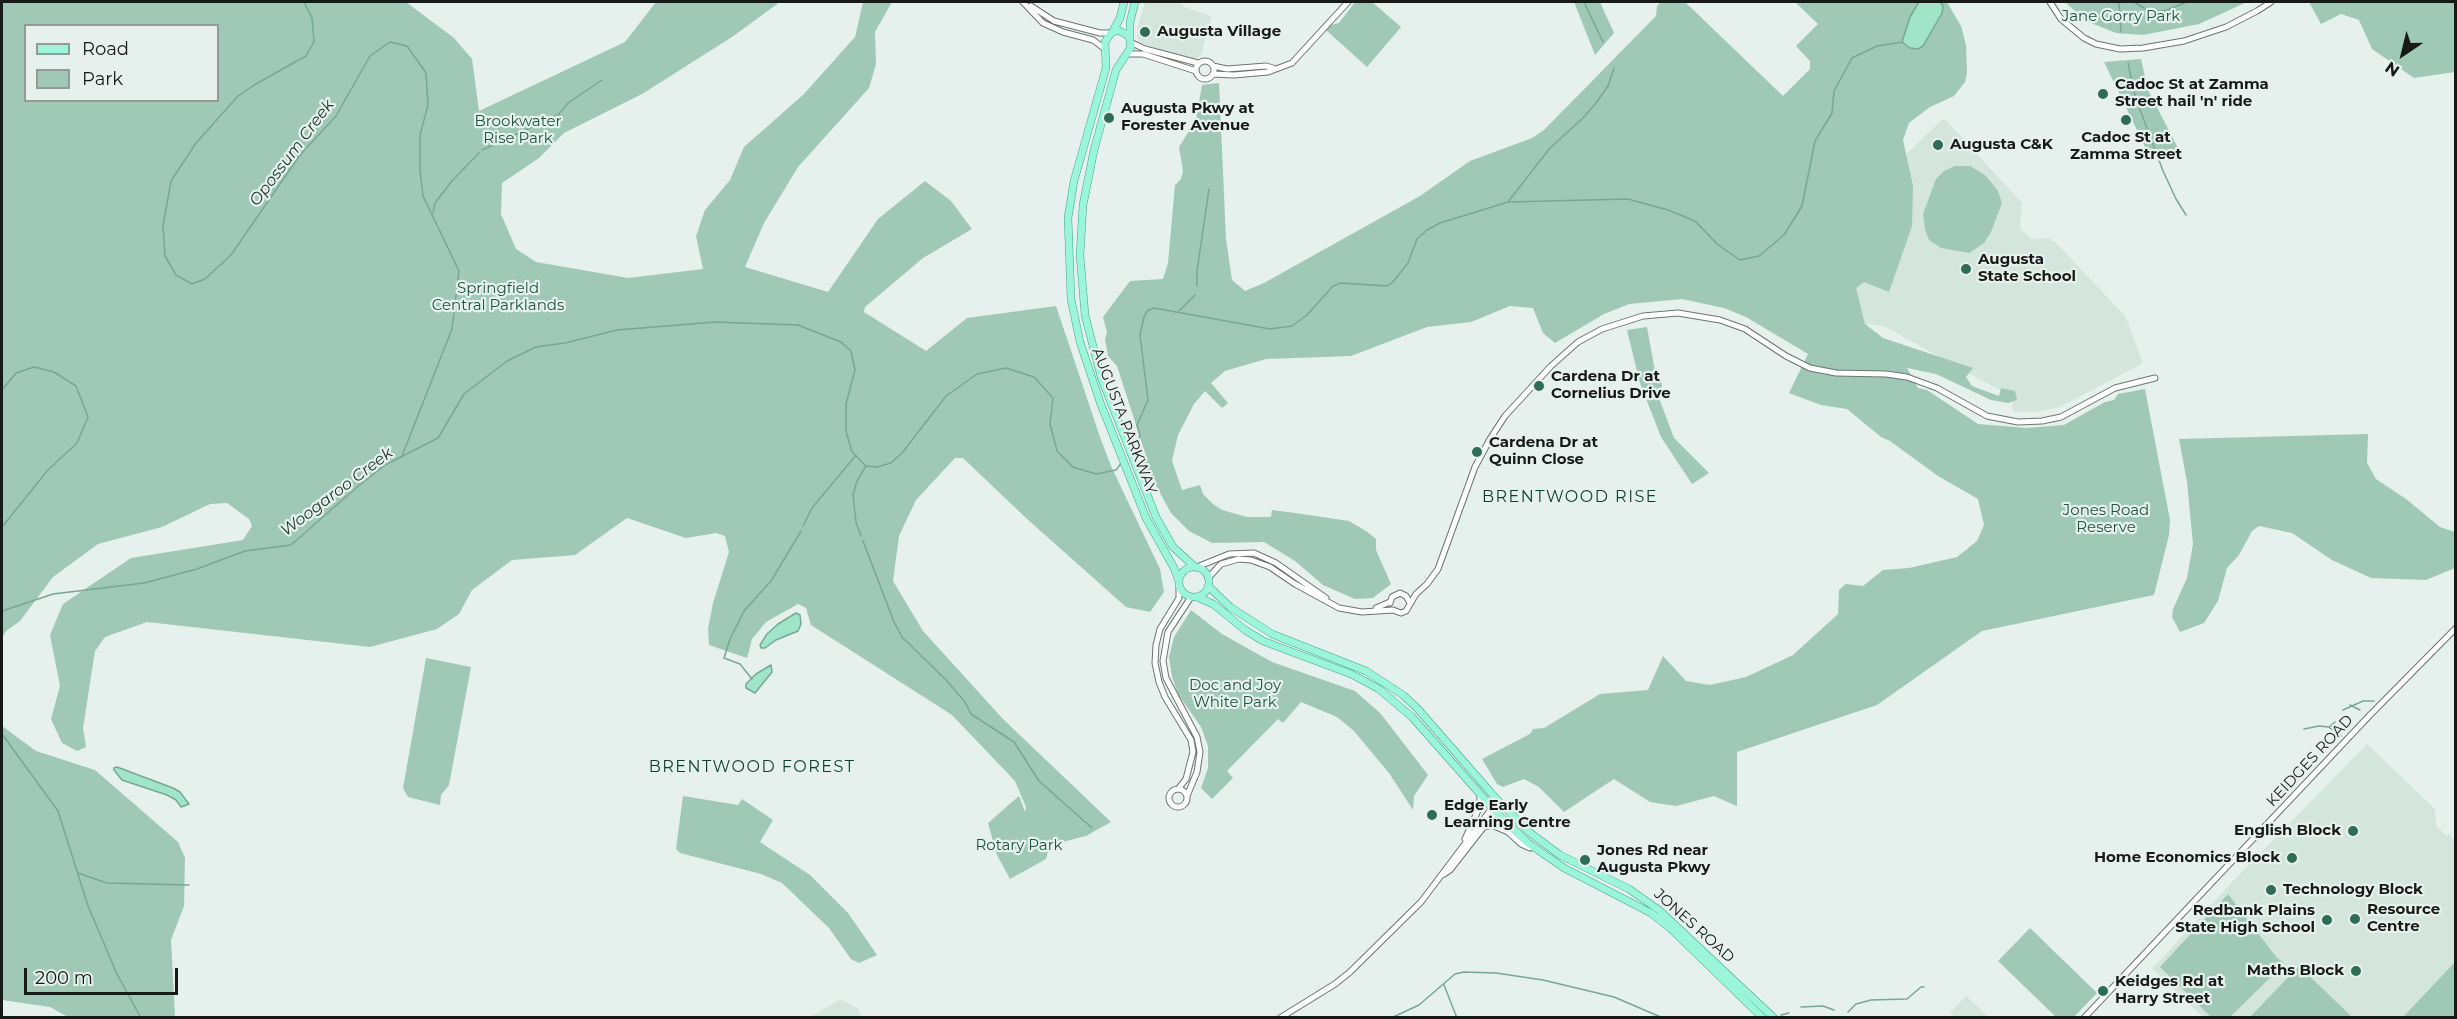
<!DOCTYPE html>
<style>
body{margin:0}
#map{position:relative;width:2457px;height:1019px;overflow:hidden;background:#e6f0ec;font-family:Montserrat,sans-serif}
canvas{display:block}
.frame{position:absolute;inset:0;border:3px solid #171a19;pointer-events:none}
.legend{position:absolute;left:24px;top:24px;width:195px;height:78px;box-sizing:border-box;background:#e6f0ec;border:2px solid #939a98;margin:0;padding:8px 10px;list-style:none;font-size:18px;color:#171a19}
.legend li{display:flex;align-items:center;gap:12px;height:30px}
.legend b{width:30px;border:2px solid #939a98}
.north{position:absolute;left:2373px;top:24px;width:60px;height:60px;-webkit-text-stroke:4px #e6f0ec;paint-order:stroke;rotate:215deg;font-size:16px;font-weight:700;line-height:24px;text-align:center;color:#171a19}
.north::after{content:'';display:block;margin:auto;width:21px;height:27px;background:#171a19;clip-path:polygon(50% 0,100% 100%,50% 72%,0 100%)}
.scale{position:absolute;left:24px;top:968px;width:154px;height:27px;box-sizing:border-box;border:3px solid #171a19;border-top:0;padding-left:8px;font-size:18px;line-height:21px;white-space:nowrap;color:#171a19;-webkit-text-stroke:4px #e6f0ec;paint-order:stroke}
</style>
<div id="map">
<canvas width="2457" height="1019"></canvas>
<div class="frame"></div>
<ul class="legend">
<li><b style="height:8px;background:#9bf5d9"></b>Road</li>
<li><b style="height:16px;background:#9fc8b7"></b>Park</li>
</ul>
<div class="north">N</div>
<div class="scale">200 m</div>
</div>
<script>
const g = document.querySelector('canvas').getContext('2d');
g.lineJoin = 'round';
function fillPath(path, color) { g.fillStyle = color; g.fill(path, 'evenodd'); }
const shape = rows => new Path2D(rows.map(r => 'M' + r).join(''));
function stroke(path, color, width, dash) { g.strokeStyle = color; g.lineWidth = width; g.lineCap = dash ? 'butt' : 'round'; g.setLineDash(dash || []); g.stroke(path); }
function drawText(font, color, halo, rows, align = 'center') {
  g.font = font + ' Montserrat,sans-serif'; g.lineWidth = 4.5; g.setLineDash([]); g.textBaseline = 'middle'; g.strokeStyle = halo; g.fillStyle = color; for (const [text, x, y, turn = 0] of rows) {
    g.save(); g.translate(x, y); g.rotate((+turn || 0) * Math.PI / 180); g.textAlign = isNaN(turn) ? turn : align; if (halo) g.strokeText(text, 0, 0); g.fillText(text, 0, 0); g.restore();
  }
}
fillPath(shape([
 [1145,2,1179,2,1184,7,1212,16,1201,55,1193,60,1159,50,1140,42,1137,37,1137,29],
 [1944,118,2022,203,2020,229,2032,239,2049,238,2056,243,2125,316,2143,363,2060,407,2037,412,2013,412,2012,397,1884,326,1865,324,1853,282,1882,177],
 [2367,744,2435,809,2436,826,2447,836,2449,834,2455,841,2455,962,2403,1017,2203,1017,2152,969,2236,878],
 [1966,996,1989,1017,1954,1017,1950,1013],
 [841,999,858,1009,861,1017,810,1017]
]), '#d3e5dd');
fillPath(shape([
 [2,2,406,2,454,38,472,59,479,111,625,42,656,2,780,2,732,37,642,94,564,133,539,158,502,183,501,214,516,249,536,262,628,278,703,269,696,236,705,210,730,180,744,147,804,94,855,37,863,2,892,2,875,32,876,64,869,88,798,167,764,223,745,267,828,292,878,219,925,181,951,201,972,229,923,258,865,307,864,312,926,351,967,318,1056,306,1101,440,1111,466,1160,569,1164,592,1150,612,1126,607,1026,518,963,458,955,458,916,500,899,536,893,581,923,631,1003,719,1111,822,1086,836,1047,846,1049,848,1046,859,1010,879,997,855,988,823,1019,796,1025,812,1026,807,1015,781,952,715,811,625,806,608,798,604,766,622,752,639,747,658,709,645,708,629,713,603,729,552,725,536,716,533,686,538,627,518,575,555,512,560,472,590,459,614,437,629,370,647,147,622,105,637,95,651,83,728,86,747,77,751,62,743,51,719,60,686,50,635,63,604,131,558,243,540,252,526,249,519,227,503,210,504,162,527,98,544,53,577,20,621,6,631,2,638],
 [26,26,218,26,218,100,26,100],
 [1355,2,1372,2,1401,27,1367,67,1326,30,1331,25,1339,23],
 [1574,2,1600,2,1614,33,1595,55],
 [1661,2,1685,2,1783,96,1810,69,1810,61,1796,46,1818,24,1795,2,1947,2,1961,26,1966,45,1967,73,1965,82,1954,96,1930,107,1909,123,1903,140,1913,186,1912,226,1889,292,1864,282,1856,288,1865,324,1883,338,1973,368,1966,377,1972,386,1999,396,2001,388,2015,391,2017,400,2008,403,1991,400,1936,374,1907,368,1918,388,1927,390,1978,424,2026,428,2064,425,2105,402,2114,400,2118,394,2145,389,2170,520,2169,535,2154,595,1982,631,1877,705,1737,752,1737,806,1714,796,1676,806,1650,802,1614,779,1564,812,1539,787,1524,779,1503,787,1497,784,1482,759,1530,734,1533,729,1544,728,1600,694,1648,690,1663,656,1686,681,1710,685,1746,677,1793,655,1838,614,1839,590,1846,584,1863,586,1883,570,1909,568,1957,557,1977,541,1984,525,1978,499,1938,476,1890,441,1881,437,1847,409,1821,405,1789,393,1808,354,1746,317,1724,308,1682,299,1629,304,1604,314,1555,343,1543,333,1533,308,1510,306,1471,322,1427,327,1351,356,1266,359,1225,371,1211,383,1228,403,1222,408,1205,391,1194,404,1178,435,1172,461,1182,490,1200,485,1203,494,1213,504,1222,510,1247,517,1271,517,1272,510,1295,513,1349,521,1366,531,1376,539,1376,550,1391,584,1373,598,1355,599,1323,585,1295,561,1264,542,1212,543,1189,531,1171,513,1145,466,1146,456,1117,366,1108,356,1105,339,1107,332,1103,317,1130,281,1163,279,1168,263,1175,185,1181,179,1183,171,1179,147,1196,120,1202,85,1219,83,1226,239,1232,280,1245,291,1264,283,1420,196,1470,161,1532,138,1544,130,1656,16,1657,6],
 [2065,2,2247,2,2199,24,2143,35,2116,33,2086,21],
 [2309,2,2455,2,2455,72,2414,78,2372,49,2359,20,2341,14,2321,24],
 [2141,59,2148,90,2179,150,2150,157,2104,62],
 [1955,166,1970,166,1985,175,1998,191,2002,203,1991,232,1984,243,1969,253,1941,248,1929,240,1925,229,1923,214,1936,179,1944,171],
 [1647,327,1655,371,1662,384,1659,398,1674,438,1709,473,1692,484,1661,437,1640,383,1627,330],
 [2368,434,2367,463,2376,479,2406,499,2440,527,2455,532,2455,568,2426,580,2371,578,2332,560,2292,533,2259,526,2252,531,2239,555,2227,568,2218,601,2204,623,2180,632,2172,617,2173,609,2187,578,2193,544,2187,482,2179,439],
 [1191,610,1222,634,1272,662,1355,691,1381,714,1428,775,1414,796,1413,810,1389,773,1354,731,1337,717,1301,702,1283,723,1278,719,1227,771,1233,778,1212,799,1201,788,1208,768,1208,746,1201,727,1178,694,1172,677,1169,657,1174,637],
 [426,658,471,667,449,785,441,795,440,805,408,797,403,788],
 [2,726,36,751,95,770,178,842,185,858,184,906,171,940,175,1017,68,1017,50,1007,2,1000],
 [683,796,738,805,742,799,773,820,760,842,810,875,848,913,877,955,859,963,851,959,829,928,782,883,761,874,680,853,676,849],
 [2228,894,2277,958,2283,962,2281,967,2230,1017,2211,1017,2160,967],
 [2030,928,2097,993,2074,1017,2056,1017,1998,961],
 [2455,962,2455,1017,2403,1017],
 [2299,966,2352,1017,2250,1017]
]), '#9fc8b7');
const water = shape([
 [1919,2,1940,2,1943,6,1942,13,1923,46,1918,49,1910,48,1902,42,1910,17,1919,2],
 [796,613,800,615,801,624,798,631,776,640,765,648,761,648,760,645,767,634,778,624,796,613],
 [771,665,772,672,755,693,746,688,746,684,756,674,771,665],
 [117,767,173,788,180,792,189,804,181,807,176,800,167,795,122,780,114,770,114,768,117,767]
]);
fillPath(water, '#a0e5ca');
stroke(water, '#77a895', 1.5);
stroke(shape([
 [304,2,312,18,314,42,306,56,254,85,238,96,196,143,171,181,163,226,165,256,176,275,192,284,205,279,231,255,300,155,336,116,370,56,390,42,407,46,426,73,428,105,420,135,420,170,423,196,459,271,452,329,402,456],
 [1584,2,1603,42],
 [2119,2,2121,32],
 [2134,2,2149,11,2164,11,2187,2],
 [2128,63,2135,96,2163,171,2176,199,2186,215],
 [482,150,558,115,568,103,602,80],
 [1508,202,1550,148,1583,118,1596,103,1608,86,1614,68],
 [433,213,435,203,451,182,479,153],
 [1197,286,1197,271,1209,189],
 [1179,311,1195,295],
 [2,390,16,373,34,367,54,372,76,386,88,417,77,443,48,470,2,527],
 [1132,449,1140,436,1137,425,1148,400,1140,335,1144,317,1147,311,1154,308,1270,329,1292,326,1307,315,1333,286,1341,283,1387,286,1393,282,1408,263,1417,239,1427,230,1440,223,1508,202,1628,199,1668,210,1695,221,1717,244,1740,260,1759,256,1784,235,1802,206,1815,141,1832,113,1834,91,1852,58,1877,46,1903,42],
 [803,526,812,508,856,455],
 [861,536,856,522,853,495,857,481,866,466],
 [863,541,894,622,902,637,947,681,965,702,971,714,1014,742,1039,781,1092,828],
 [2,611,53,594,144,583,197,569,245,551,291,545,356,488,385,465,438,438,464,394,507,361,536,347,565,343,617,330,715,322,798,325,841,342,851,351,855,370,846,404,846,431,852,452,866,466,877,467,891,463,902,453,946,396,977,374,1006,368,1034,377,1053,398,1050,424,1057,451,1073,467,1096,474,1116,470,1122,462],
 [752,679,740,664,724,658,730,639,744,611,771,581,801,531],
 [2350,705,2360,710],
 [2343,710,2363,701,2374,701],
 [2330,728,2341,736],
 [2304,729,2319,726,2329,727,2335,722],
 [2,734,58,811,88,906,117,974,141,1018],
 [78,873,107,883,189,885],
 [1444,985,1457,1018],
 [1801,1007,1823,1006,1834,1010],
 [1848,1012,1856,1004,1871,1000,1907,999,1921,987,1924,987],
 [1781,1015,1789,1013],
 [1391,1018,1419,1005,1455,974,1464,972,1496,973,1543,980,1614,997,1663,1018]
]), '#77a895', 1.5);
const minor = shape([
 [1023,2,1043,23,1063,32,1093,40,1105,49],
 [2050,2,2061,19,2084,38,2096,44,2120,49,2143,48,2184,41,2226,27,2257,11,2271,2],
 [1031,6,1054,21,1100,33,1111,33],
 [1132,43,1145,49,1198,63],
 [1127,54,1143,54,1196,71],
 '1196 70a9 9 0 1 1 18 0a9 9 0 1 1-18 0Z',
 [1213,66,1227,69,1266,66,1273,68],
 [1213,74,1234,75,1268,72,1292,63,1348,2],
 [1197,567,1229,554,1254,553,1276,563,1326,598],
 [1208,578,1221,564,1239,559,1251,560,1270,567,1295,584,1339,608,1362,612,1393,610,1401,613,1406,611,1416,594,1427,584,1438,569,1475,467,1490,439,1505,416,1551,366,1578,342,1602,329,1643,316,1678,313,1720,320,1745,329,1786,356,1810,368,1836,373,1886,374,1907,377,1937,388,1987,416,2018,422,2042,421,2061,417,2115,388,2155,378],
 [1390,603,1392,597,1400,593,1406,596,1410,603],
 [1376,608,1390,602],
 '1169 798a9 9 0 1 1 18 0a9 9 0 1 1-18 0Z',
 [1178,789,1186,779,1193,752,1191,740,1165,697,1159,682,1155,663,1156,645,1160,629,1179,598,1179,587],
 [1187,796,1197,772,1200,752,1197,737,1166,678,1163,661,1168,632,1191,597],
 [1484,827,1492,825,1508,832,1521,844,1530,848],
 [1465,839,1480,806,1480,795],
 [1444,874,1450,870,1497,810],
 [1280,1018,1335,984,1350,972,1421,902,1492,808,1500,803],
 [2084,1018,2370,715,2456,628]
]);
const major = shape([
 [1113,31,1120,18,1124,2],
 [1130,38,1130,22,1135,2],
 '1179 582a15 15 0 1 1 30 0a15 15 0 1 1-30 0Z',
 [1179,582,1174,568,1146,518,1100,402,1080,342,1071,299,1068,218,1074,181,1106,68,1105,42,1111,33,1118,30,1129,36,1131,47,1116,70,1094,150,1083,205,1080,255,1085,315,1101,377,1156,517,1173,547,1195,567],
 [1208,586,1230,607,1272,634,1366,671,1403,695,1417,708,1492,794,1529,832,1560,855,1629,889,1659,910,1774,1018],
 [1197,597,1213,604,1245,630,1263,641,1351,674,1379,689,1412,717,1496,812,1528,843,1564,868,1651,913,1671,929,1763,1018]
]);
stroke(minor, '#6d7572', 7);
stroke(major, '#41a485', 8);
stroke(minor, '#fff', 5);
stroke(major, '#9bf5d9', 7);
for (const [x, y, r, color] of [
 [1145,32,6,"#2f6c58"],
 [2103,94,6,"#2f6c58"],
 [1109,118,6,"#2f6c58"],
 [2126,120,6,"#2f6c58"],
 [1938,145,6,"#2f6c58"],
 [1966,269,6,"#2f6c58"],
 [1539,386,6,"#2f6c58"],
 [1477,452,6,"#2f6c58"],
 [1432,815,6,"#2f6c58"],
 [2353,831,6,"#2f6c58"],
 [2292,858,6,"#2f6c58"],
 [1585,860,6,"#2f6c58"],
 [2271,890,6,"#2f6c58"],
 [2355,919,6,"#2f6c58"],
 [2327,920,6,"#2f6c58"],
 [2356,971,6,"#2f6c58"],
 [2103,991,6,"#2f6c58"]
]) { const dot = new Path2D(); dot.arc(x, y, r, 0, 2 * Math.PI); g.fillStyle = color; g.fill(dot); stroke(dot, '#e6f0ec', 2); }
drawText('15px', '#1d5442', '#e6f0ec', [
 ["Jane Gorry Park",2121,17],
 ["Brookwater",518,122],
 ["Rise Park",518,139],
 ["Springfield",498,289],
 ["Central Parklands",498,306],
 ["Jones Road",2106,511],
 ["Reserve",2106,528],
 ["Doc and Joy",1235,686],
 ["White Park",1235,703],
 ["Rotary Park",1019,846]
]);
drawText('bold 15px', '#171a19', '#e6f0ec', [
 ["Augusta Village",1157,32],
 ["Cadoc St at Zamma",2115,85],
 ["Street hail 'n' ride",2115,102],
 ["Augusta Pkwy at",1121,109],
 ["Forester Avenue",1121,126],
 ["Cadoc St at",2126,138,"center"],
 ["Zamma Street",2126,155,"center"],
 ["Augusta C&K",1950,145],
 ["Augusta",1978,260],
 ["State School",1978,277],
 ["Cardena Dr at",1551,377],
 ["Cornelius Drive",1551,394],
 ["Cardena Dr at",1489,443],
 ["Quinn Close",1489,460],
 ["Edge Early",1444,806],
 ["Learning Centre",1444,823],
 ["English Block",2341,831,"right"],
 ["Jones Rd near",1597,851],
 ["Augusta Pkwy",1597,868],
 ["Home Economics Block",2280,858,"right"],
 ["Technology Block",2283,890],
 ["Resource",2367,910],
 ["Centre",2367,927],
 ["Redbank Plains",2315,911,"right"],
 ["State High School",2315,928,"right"],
 ["Maths Block",2344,971,"right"],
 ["Keidges Rd at",2115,982],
 ["Harry Street",2115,999]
], 'left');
drawText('15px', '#171a19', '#e6f0ec', [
 ["AUGUSTA PARKWAY",1124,421,69],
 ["KEIDGES ROAD",2310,761,-47],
 ["JONES ROAD",1694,926,42]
]);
drawText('italic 16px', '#17372c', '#e6f0ec', [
 ["Opossum Creek",292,153,-53],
 ["Woogaroo Creek",337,492,-37]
]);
g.letterSpacing = '1.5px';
drawText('16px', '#0b3f30', '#e6f0ec', [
 ["BRENTWOOD RISE",1570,497],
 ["BRENTWOOD FOREST",752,767]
]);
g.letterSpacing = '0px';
</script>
